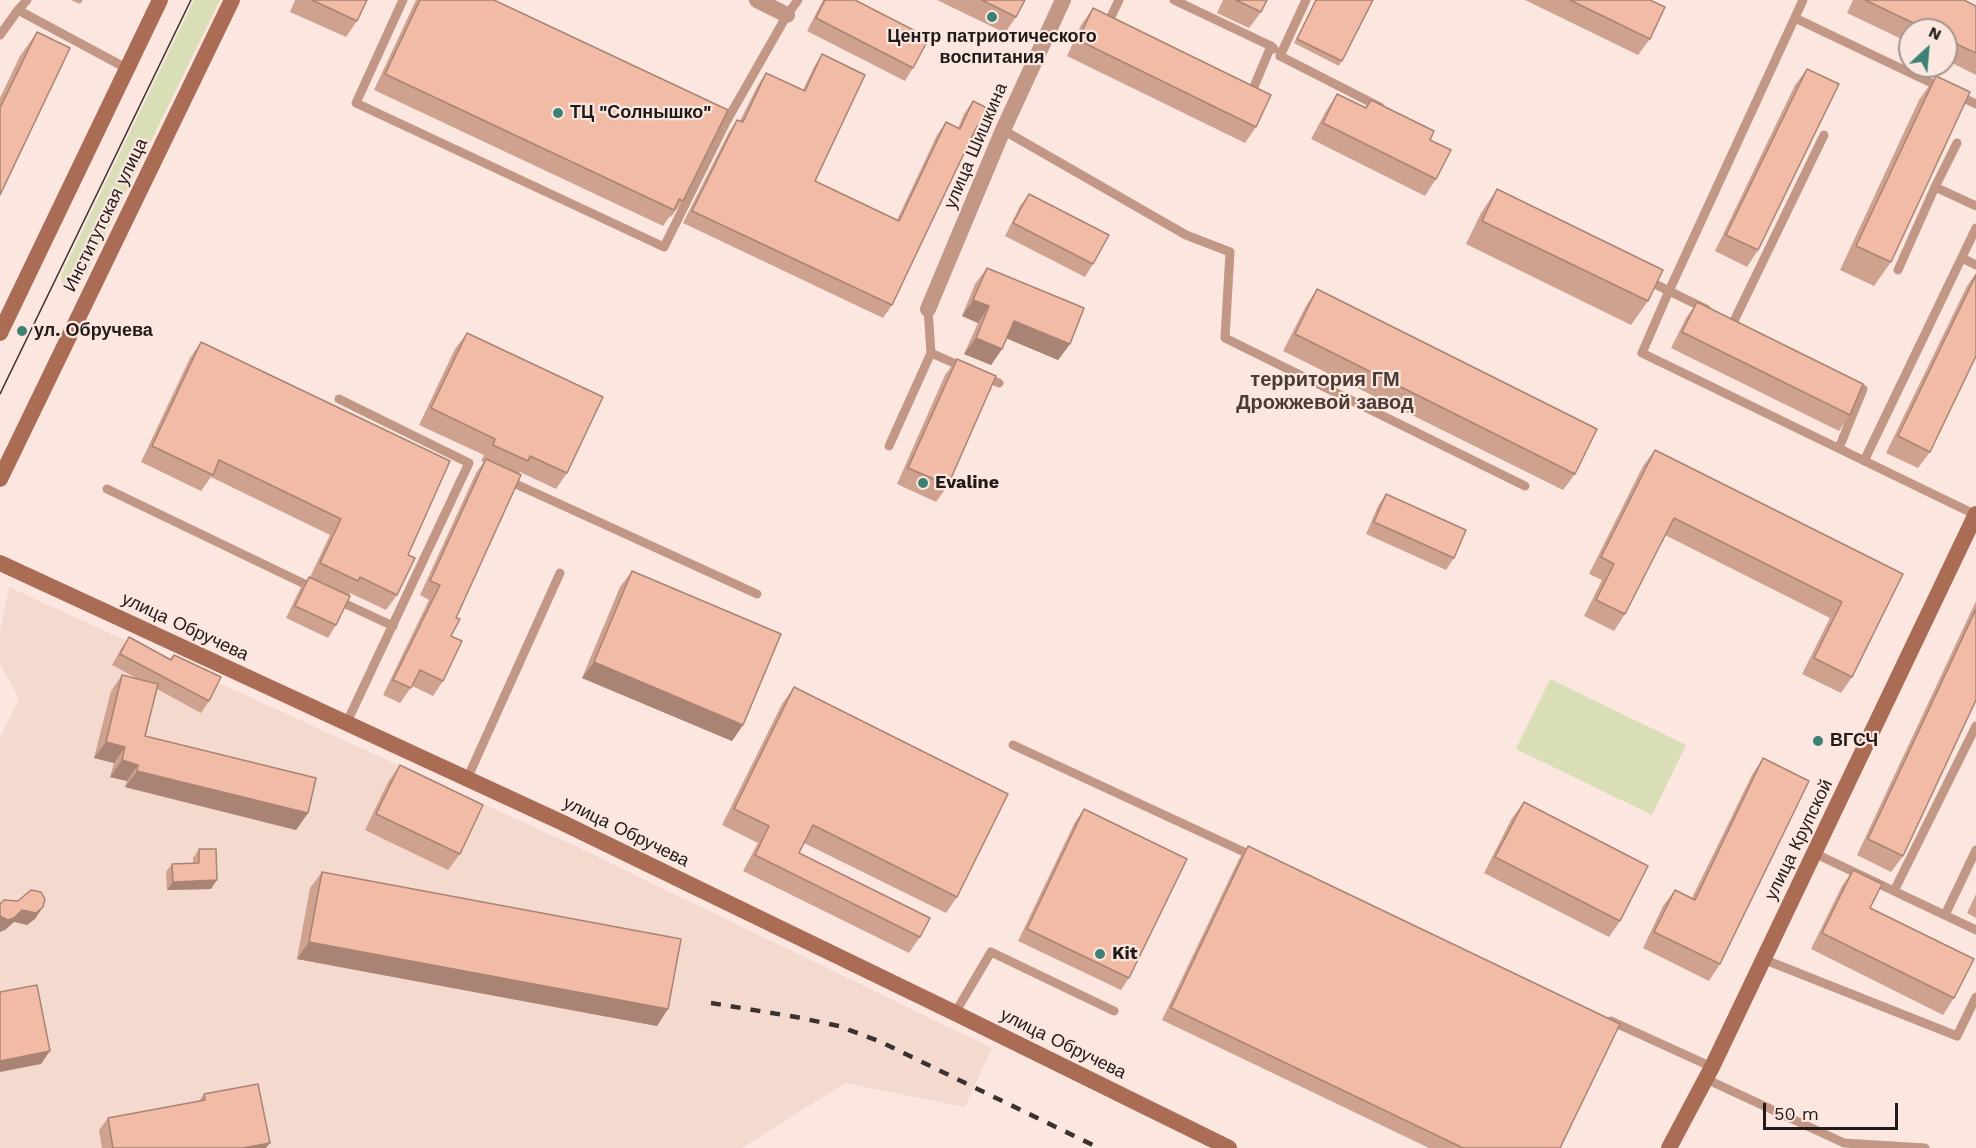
<!DOCTYPE html>
<meta charset="utf-8">
<style>
body{margin:0}
#map{position:relative;width:1976px;height:1148px;overflow:hidden;background:#fbe7e0;font-family:"Work Sans",sans-serif}
canvas{display:block}
.north{position:absolute;left:1898px;top:18px;width:60px;height:60px;box-sizing:border-box;background:#fbe7e0;border:2px solid #a49590;border-radius:50%;rotate:26deg;font-size:16px;font-weight:700;line-height:24px;text-align:center;color:#211a18}
.north::after{content:'';display:block;margin:auto;width:21px;height:27px;background:#3d8174;clip-path:polygon(50% 0,100% 100%,50% 72%,0 100%)}
.scale{position:absolute;left:1763px;top:1103px;width:135px;height:27px;box-sizing:border-box;border:3px solid #211a18;border-top:0;padding-left:8px;font-size:18px;line-height:21px;white-space:nowrap;color:#211a18;-webkit-text-stroke:4px #fbe7e0;paint-order:stroke}
</style>
<div id="map">
<canvas width="1976" height="1148"></canvas>
<div class="north">N</div>
<div class="scale">50 m</div>
</div>
<script>
const g = document.querySelector('canvas').getContext('2d');
g.lineJoin = 'round';
function fillPath(path, color) { g.fillStyle = color; g.fill(path, 'evenodd'); }
const shape = rows => new Path2D(rows.map(r => 'M' + r).join(''));
function stroke(path, color, width, dash) { g.strokeStyle = color; g.lineWidth = width; g.lineCap = dash ? 'butt' : 'round'; g.setLineDash(dash || []); g.stroke(path); }
function drawText(font, color, halo, rows, align = 'center') {
  g.font = font + ' "Work Sans",sans-serif'; g.lineWidth = 4.5; g.setLineDash([]); g.textBaseline = 'middle'; g.strokeStyle = halo; g.fillStyle = color; for (const [text, x, y, turn = 0] of rows) {
    g.save(); g.translate(x, y); g.rotate((+turn || 0) * Math.PI / 180); g.textAlign = isNaN(turn) ? turn : align; if (halo) g.strokeText(text, 0, 0); g.fillText(text, 0, 0); g.restore();
  }
}
fillPath(shape([
 [9,587,571,844,992,1048,965,1107,845,1083,742,1148,0,1148,0,737,19,699,0,663,0,631]
]), '#f4d9cf');
fillPath(shape([
 [194,0,220,0,86,274,71,288,62,285,61,275],
 [1550,679,1686,745,1652,815,1516,749]
]), '#dadeb7');
stroke(shape([
 [403,0,356,103,664,247,726,122,787,15,798,0],
 [1174,0,1271,46,1274,49],
 [1306,0,1280,56,1380,107],
 [18,10,27,0],
 [1795,18,1942,88],
 [1110,26,1107,25,1119,0],
 [0,35,18,10,126,68],
 [1247,92,1251,94,1271,46],
 [1957,95,1976,104],
 [1003,130,1186,235,1230,252,1225,338,1525,486],
 [1957,143,1935,187,1976,206],
 [1962,258,1976,265],
 [1898,270,1935,187],
 [1645,279,1669,291,1642,353,1976,515],
 [928,309,931,353],
 [1706,309,1669,291,1803,0],
 [1733,323,1824,135],
 [983,376,999,383],
 [339,399,469,463,347,722],
 [889,446,931,353,965,368],
 [1839,448,1863,389,1851,383],
 [1864,461,1976,228],
 [507,480,757,594],
 [107,489,315,589],
 [335,599,393,626],
 [1013,745,1255,857],
 [467,779,560,573],
 [1814,853,1976,930],
 [1894,891,1976,726],
 [1945,915,1976,850],
 [1763,959,1957,1036,1976,997],
 [955,1013,991,952,1114,1011],
 [1611,1021,1712,1067],
 [1706,1079,1844,1143,1925,1148]
]), '#c29786', 9);
stroke(shape([
 [757,0,787,15],
 [928,309,1003,130,1063,0]
]), '#c29786', 16);
stroke(shape([
 [0,333,160,0],
 [0,479,232,0],
 [0,563,561,822,955,1013,1229,1148],
 [1669,1148,1712,1067,1976,514]
]), '#ab6c55', 16);
stroke(shape([
 [0,394,191,0]
]), '#3b322f', 1.5);
stroke(shape([
 [711,1003,796,1017,839,1026,881,1042,1099,1148]
]), '#3b322f', 4.5, [10, 10]);
fillPath(shape([
 [71,0,83,0,80,4],
 [295,0,367,0,357,21,346,37,290,12],
 [416,0,494,0,683,201,671,217,670,216,663,226,374,90],
 [823,0,855,0,913,68,905,81,807,31],
 [937,0,1025,0,1016,17,1005,33],
 [1223,0,1267,0,1261,12,1249,28,1217,13],
 [1316,0,1373,0,1339,66,1294,43],
 [1525,0,1650,0,1650,39,1638,55],
 [1853,0,1964,0,1976,6,1976,75,1946,60,1946,30,1910,30,1910,43,1847,13],
 [1093,8,1256,127,1245,143,1067,56,1081,25],
 [37,32,0,195,0,98,20,56],
 [822,54,815,181,897,220,937,135,946,122,958,128,964,114,973,101,986,131,978,143,970,139,892,305,883,318,683,223,729,132,737,120,740,121,758,85,766,73,803,90,814,67],
 [1807,69,1758,250,1747,267,1715,251,1795,85],
 [1936,76,1891,262,1874,286,1840,270,1919,100],
 [1337,94,1365,108,1371,100,1430,140,1436,179,1425,196,1311,139,1326,111],
 [1497,189,1648,301,1631,325,1466,244,1481,213],
 [1029,194,1093,264,1085,277,1005,236,1020,206],
 [987,268,1070,344,1058,360,1007,338,1002,349,991,365,964,354,978,323,962,316,975,284],
 [1976,273,1976,356,1930,452,1918,468,1886,453,1967,286],
 [1317,289,1575,474,1563,490,1283,351,1306,306],
 [1697,302,1850,415,1839,431,1671,348,1686,318],
 [467,333,567,473,556,489,520,472,456,618,451,636,443,681,433,696,412,686,400,703,383,695,429,600,420,595,476,473,484,462,481,461,484,455,419,425,455,349],
 [201,342,408,555,397,595,386,610,350,593,336,625,328,638,286,618,300,589,309,577,310,577,330,535,211,477,201,491,141,462,190,358],
 [957,359,948,485,936,502,897,484,945,375],
 [1655,450,1903,574,1852,677,1841,693,1802,674,1830,618,1665,535,1625,614,1614,631,1584,616,1602,580,1589,574,1643,466],
 [1386,494,1454,558,1446,570,1366,534,1378,506],
 [632,571,743,725,732,741,582,678,620,587],
 [1976,601,1976,700,1903,856,1891,872,1857,855],
 [129,637,170,659,174,655,209,701,201,713,157,689,145,736,308,813,296,830,125,787,127,781,110,777,114,763,94,758,111,691,122,675,138,679,112,665,121,649],
 [794,687,957,897,946,913,804,843,799,853,920,937,909,953,743,871,758,843,722,825,782,704],
 [1763,758,1720,964,1709,981,1643,948,1663,906,1675,890,1692,898,1752,775],
 [400,765,460,854,448,870,365,830,388,782],
 [1524,802,1620,921,1609,937,1484,873,1512,818],
 [1084,809,1129,978,1121,990,1018,941,1075,822],
 [1248,846,1560,1148,1429,1148,1162,1020,1239,859],
 [199,849,211,889,167,890,166,872,172,864,193,863,193,858],
 [1853,870,1870,908,1954,998,1943,1015,1811,949,1842,886],
 [322,872,657,1026,297,959,310,888],
 [1976,894,1976,918,1967,913],
 [204,1094,266,1148,102,1148,99,1130,108,1118,199,1101]
]), '#cfa18f');
fillPath(shape([
 [973,300,989,306,978,323,962,316],
 [1014,321,1070,344,1058,360,1003,337],
 [976,338,1002,349,991,365,964,354],
 [594,662,743,725,732,741,582,678],
 [106,742,125,747,114,763,94,758],
 [122,760,138,765,127,781,110,777],
 [137,771,308,813,296,830,125,787],
 [217,880,211,889,167,890,173,882],
 [43,907,35,919,27,925,14,922,5,930,0,932,0,916,22,910],
 [309,942,668,1009,657,1026,297,959],
 [50,1051,41,1064,0,1072,0,1061],
 [270,1143,266,1148,243,1148]
]), '#a98374');
const building = shape([
 [312,0,367,0,357,21,312,0],
 [420,0,494,0,728,110,683,201,679,199,674,210,385,74,420,0],
 [825,0,855,0,929,38,913,68,816,18,825,0],
 [982,0,1025,0,1016,17,982,0],
 [1236,0,1267,0,1261,12,1236,0],
 [1316,0,1373,0,1342,61,1297,39,1316,0],
 [1570,0,1650,0,1665,7,1650,39,1570,0],
 [1865,0,1964,0,1976,6,1976,53,1946,39,1946,30,1928,30,1865,0],
 [1093,8,1271,95,1256,127,1078,40,1093,8],
 [37,32,70,48,0,195,0,108,37,32],
 [822,54,865,75,815,181,899,221,946,122,960,129,973,101,995,112,986,131,977,126,892,305,692,211,737,120,743,122,766,73,805,91,822,54],
 [1807,69,1839,84,1758,250,1726,235,1807,69],
 [1936,76,1970,92,1891,262,1856,246,1936,76],
 [1337,94,1366,108,1371,100,1434,131,1430,140,1451,150,1436,179,1323,123,1337,94],
 [1497,189,1663,270,1648,301,1482,221,1497,189],
 [1029,194,1109,235,1093,264,1013,223,1029,194],
 [987,268,1084,308,1070,344,1014,321,1002,349,976,338,989,306,973,300,987,268],
 [1976,275,1976,356,1930,452,1898,436,1976,275],
 [1317,289,1597,429,1575,474,1295,334,1317,289],
 [1697,302,1863,384,1850,415,1682,332,1697,302],
 [467,333,603,397,567,473,530,456,528,461,493,445,495,439,431,408,467,333],
 [201,342,450,461,408,555,415,558,397,595,360,577,358,581,320,563,341,519,219,460,213,475,152,446,201,342],
 [957,359,996,376,948,485,908,468,957,359],
 [1655,450,1903,574,1852,677,1814,658,1842,602,1674,518,1625,614,1596,600,1614,564,1601,557,1655,450],
 [486,459,521,475,456,618,460,619,451,636,462,641,443,681,420,670,411,688,393,680,440,585,430,581,486,459],
 [1386,494,1466,530,1454,558,1374,522,1386,494],
 [632,571,781,634,743,725,594,662,632,571],
 [309,577,350,596,336,625,295,606,309,577],
 [1976,609,1976,700,1903,856,1868,839,1976,609],
 [129,637,171,660,174,655,221,677,209,701,120,654,129,637],
 [122,675,158,684,145,736,316,778,308,813,137,771,138,765,122,760,125,747,106,742,122,675],
 [794,687,1008,794,957,897,813,825,799,853,930,918,920,937,755,855,769,826,734,809,794,687],
 [1763,758,1809,781,1720,964,1654,932,1675,890,1695,900,1763,758],
 [400,765,483,805,460,854,376,814,400,765],
 [1524,802,1648,866,1620,921,1495,857,1524,802],
 [1084,809,1187,859,1129,978,1027,929,1084,809],
 [1248,846,1620,1024,1560,1148,1463,1148,1171,1008,1248,846],
 [199,849,216,849,217,880,173,882,172,864,199,863,199,849],
 [1853,870,1882,884,1870,908,1974,959,1954,998,1822,933,1853,870],
 [322,872,681,939,668,1009,309,942,322,872],
 [31,890,41,892,45,899,43,907,36,913,22,910,14,918,8,920,0,916,0,904,4,900,18,901,31,890],
 [37,985,50,1051,0,1061,0,992,37,985],
 [258,1084,270,1143,243,1148,113,1148,108,1118,205,1100,204,1094,258,1084]
]);
fillPath(building, '#f1bba6');
stroke(building, '#a98374', 1.5);
for (const [x, y, r, color] of [
 [992,17,6,"#3d8174"],
 [558,113,6,"#3d8174"],
 [22,331,6,"#3d8174"],
 [923,483,6,"#3d8174"],
 [1818,741,6,"#3d8174"],
 [1100,954,6,"#3d8174"]
]) { const dot = new Path2D(); dot.arc(x, y, r, 0, 2 * Math.PI); g.fillStyle = color; g.fill(dot); stroke(dot, '#fbe7e0', 2); }
drawText('bold 18px', '#211a18', '#fbe7e0', [
 ["Центр патриотического",992,37,"center"],
 ["воспитания",992,58,"center"],
 ["ТЦ \"Солнышко\"",570,113],
 ["ул. Обручева",34,331],
 ["Evaline",935,483],
 ["ВГСЧ",1830,741],
 ["Kit",1112,954]
], 'left');
drawText('18px', '#211a18', '#fbe7e0', [
 ["улица Шишкина",976,146,-67],
 ["Институтская улица",106,215,-64],
 ["улица Обручева",185,627,25],
 ["улица Обручева",626,832,26],
 ["улица Крупской",1799,840,-64],
 ["улица Обручева",1063,1044,26]
]);
drawText('bold 20px', '#493a34', '#fbe7e0', [
 ["территория ГМ",1325,380],
 ["Дрожжевой завод",1325,403]
]);
</script>
